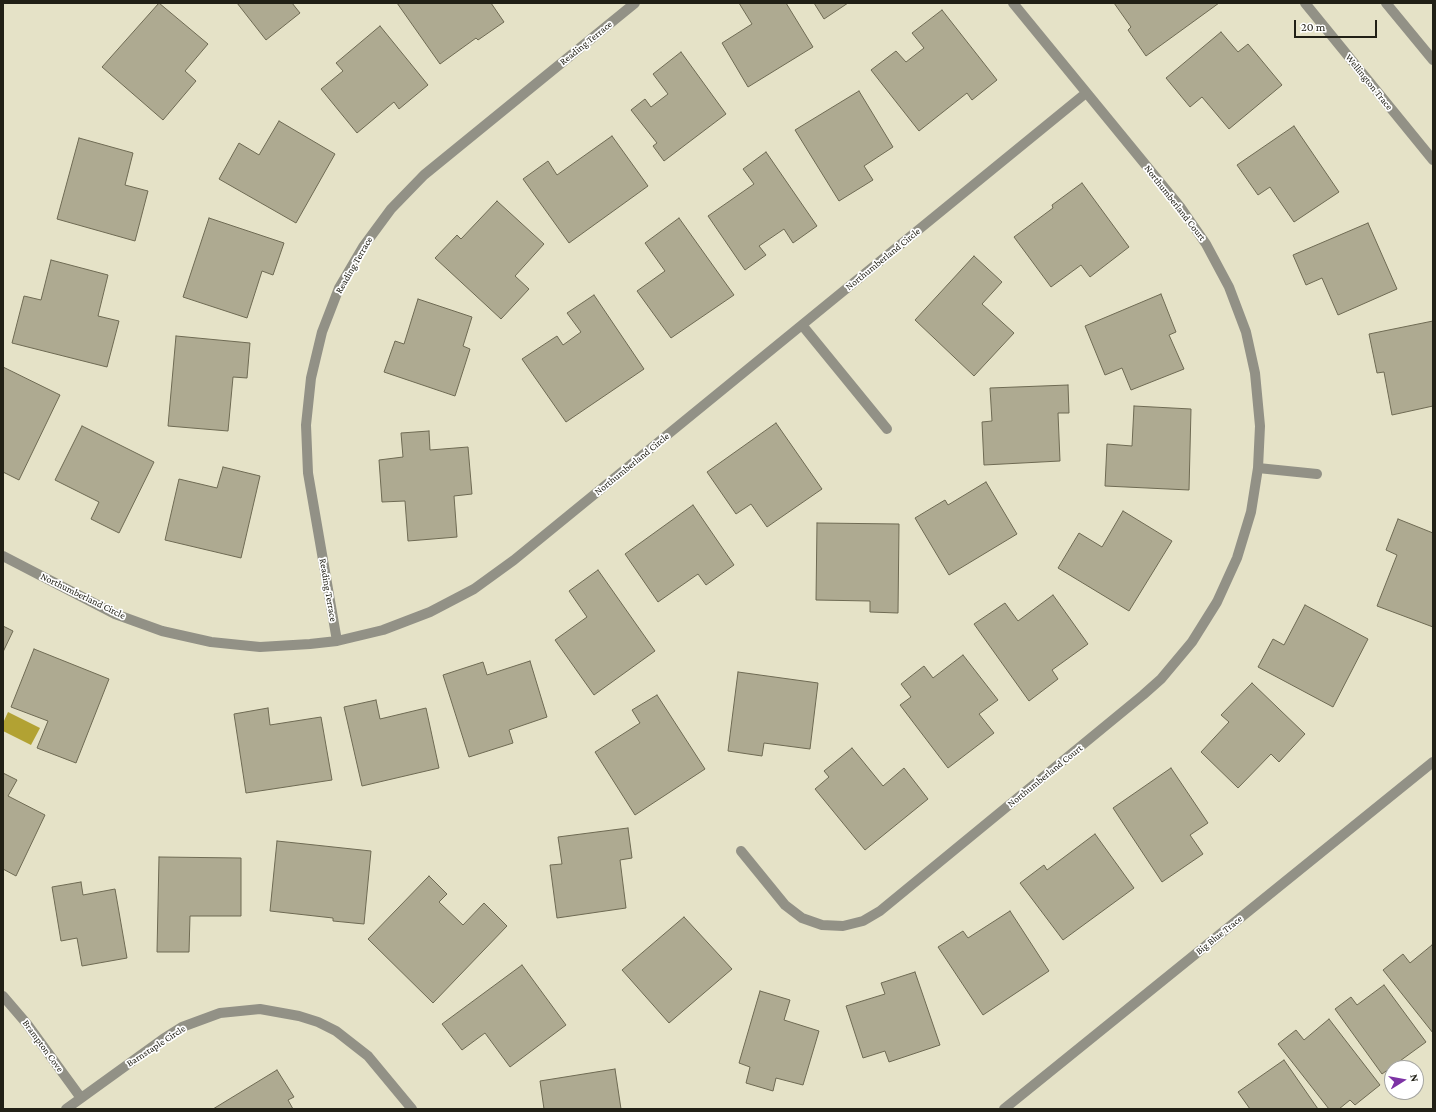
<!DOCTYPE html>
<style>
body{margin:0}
#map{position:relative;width:1436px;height:1112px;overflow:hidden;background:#e5e2c7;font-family:"Crimson Pro",serif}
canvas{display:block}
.frame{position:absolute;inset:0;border:4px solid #212016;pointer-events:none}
.north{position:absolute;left:1384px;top:1060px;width:40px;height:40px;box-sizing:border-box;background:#fff;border:1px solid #a6a6a2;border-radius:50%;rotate:79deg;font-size:11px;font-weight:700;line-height:16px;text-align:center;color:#212016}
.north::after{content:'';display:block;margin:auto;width:14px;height:18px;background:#7d33a5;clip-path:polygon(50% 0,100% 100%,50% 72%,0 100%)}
.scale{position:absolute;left:1294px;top:20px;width:83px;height:18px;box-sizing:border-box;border:2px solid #212016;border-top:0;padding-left:5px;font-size:12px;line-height:14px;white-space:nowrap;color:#212016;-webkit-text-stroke:3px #fff;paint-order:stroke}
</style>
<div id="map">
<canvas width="1436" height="1112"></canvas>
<div class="frame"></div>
<div class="north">N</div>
<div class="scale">20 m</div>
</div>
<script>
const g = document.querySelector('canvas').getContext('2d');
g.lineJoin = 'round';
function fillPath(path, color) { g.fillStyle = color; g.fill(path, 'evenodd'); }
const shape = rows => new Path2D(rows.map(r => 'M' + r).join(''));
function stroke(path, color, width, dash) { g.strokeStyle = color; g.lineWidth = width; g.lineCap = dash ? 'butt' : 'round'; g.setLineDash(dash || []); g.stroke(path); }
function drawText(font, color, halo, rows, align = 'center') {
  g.font = font + ' "Crimson Pro",serif'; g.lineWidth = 3.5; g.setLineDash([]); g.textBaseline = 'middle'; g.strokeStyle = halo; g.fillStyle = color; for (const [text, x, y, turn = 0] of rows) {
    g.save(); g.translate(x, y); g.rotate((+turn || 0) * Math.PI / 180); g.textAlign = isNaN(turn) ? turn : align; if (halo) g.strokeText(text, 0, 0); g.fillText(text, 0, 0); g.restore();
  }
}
fillPath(shape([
 [8,712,40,728,31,745,3,731,3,723]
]), '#b2a233');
const building = shape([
 [159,3,208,44,185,71,196,81,163,120,102,67,159,3],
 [237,3,292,3,300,13,266,40,237,3],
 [397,3,491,3,504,22,478,40,476,38,440,64,397,3],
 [739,3,786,3,813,47,748,87,722,43,752,24,739,3],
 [814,3,848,3,824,19,814,3],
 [1114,3,1219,3,1146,56,1128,30,1131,27,1114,3],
 [942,10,997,80,972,100,967,93,919,131,871,70,896,51,906,62,924,48,912,33,942,10],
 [380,26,428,85,399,109,394,102,357,133,321,89,343,71,336,63,380,26],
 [1221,32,1238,52,1248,44,1282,85,1229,129,1202,97,1190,107,1166,78,1221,32],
 [681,52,726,114,664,161,653,146,657,143,631,110,645,99,651,107,668,94,653,74,681,52],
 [859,91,893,147,864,166,873,180,839,201,795,130,859,91],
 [279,121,335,154,296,223,219,179,239,143,259,155,279,121],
 [1294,126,1339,192,1294,222,1270,187,1258,195,1237,165,1294,126],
 [612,136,648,186,569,243,523,179,548,161,557,175,612,136],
 [79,138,133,153,125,185,148,191,135,241,57,219,79,138],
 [766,152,817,226,793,243,784,229,759,246,766,255,745,270,708,216,754,184,743,169,766,152],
 [1082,183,1129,247,1090,277,1081,265,1051,287,1014,237,1053,208,1052,205,1082,183],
 [497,201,544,244,515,276,529,289,501,319,435,258,457,235,461,239,497,201],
 [209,218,284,243,273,275,262,271,247,318,183,297,209,218],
 [679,218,734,295,671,338,637,291,665,271,645,243,679,218],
 [1368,223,1397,289,1338,315,1322,278,1306,285,1293,255,1368,223],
 [974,256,1002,282,982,304,1014,333,974,376,915,320,974,256],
 [51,260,108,275,98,316,119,321,107,367,12,343,24,296,41,300,51,260],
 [1161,294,1176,332,1169,335,1184,369,1131,390,1122,368,1105,375,1085,326,1161,294],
 [594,295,644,369,566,422,522,359,557,336,563,345,581,332,567,313,594,295],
 [418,299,472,317,463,346,470,349,455,396,384,372,395,341,404,344,418,299],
 [1433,321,1433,406,1392,415,1384,372,1377,373,1369,334,1433,321],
 [176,336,250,343,247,378,233,377,228,431,168,426,176,336],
 [3,367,60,395,19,480,3,472,3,367],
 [1068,385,1069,413,1058,413,1060,461,984,465,982,422,992,421,990,388,1068,385],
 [1134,406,1191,409,1189,490,1105,486,1107,444,1132,446,1134,406],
 [776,423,822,489,767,527,751,504,736,514,707,472,776,423],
 [82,426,154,462,119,533,91,519,99,502,55,480,82,426],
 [429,431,430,450,468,447,472,494,454,496,457,537,408,541,405,501,382,502,379,460,403,457,401,433,429,431],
 [223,467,260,476,241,558,165,540,179,479,217,488,223,467],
 [986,482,1017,534,949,575,915,518,945,500,948,505,986,482],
 [693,505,734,565,706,585,698,574,658,602,625,554,693,505],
 [1123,511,1172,541,1129,611,1058,568,1079,533,1102,547,1123,511],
 [1398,519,1433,533,1433,627,1377,606,1397,555,1386,550,1398,519],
 [817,523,899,524,898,613,870,612,870,601,816,600,817,523],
 [598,570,655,651,594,695,555,640,587,617,569,591,598,570],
 [1053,595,1088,644,1052,670,1058,679,1029,701,974,624,1005,603,1018,621,1053,595],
 [1305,605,1368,639,1333,707,1258,667,1273,639,1284,645,1305,605],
 [3,626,13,631,3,652,3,626],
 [34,649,109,679,76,763,37,748,48,721,11,707,34,649],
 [963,655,998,700,979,714,994,733,948,768,900,705,911,697,901,684,924,666,933,678,963,655],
 [530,661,547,717,509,730,513,743,469,757,443,675,483,662,487,675,530,661],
 [738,672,818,683,810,749,764,743,762,756,728,751,738,672],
 [1252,683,1305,734,1279,762,1271,754,1238,788,1201,752,1229,722,1221,715,1252,683],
 [657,695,705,769,635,815,595,752,640,723,632,710,657,695],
 [376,700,380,719,426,708,439,768,362,786,344,707,376,700],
 [268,708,270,725,321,717,332,780,246,793,234,714,268,708],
 [852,748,883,786,904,768,928,799,865,850,815,789,829,777,824,771,852,748],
 [1171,768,1208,823,1190,835,1203,854,1162,882,1113,808,1171,768],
 [3,773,17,780,8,796,45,815,16,876,3,869,3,773],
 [628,828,632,858,620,860,626,908,557,918,550,865,562,864,558,837,628,828],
 [1095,834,1134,888,1063,940,1020,883,1044,865,1047,870,1095,834],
 [277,841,371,851,364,924,333,921,333,918,270,911,277,841],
 [159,857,241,858,241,916,190,916,189,952,157,952,159,857],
 [429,876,447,894,439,902,463,925,484,903,507,926,433,1003,368,939,429,876],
 [81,882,83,895,115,889,127,958,82,966,77,938,61,941,52,887,81,882],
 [1010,911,1049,971,983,1015,938,947,963,931,968,938,1010,911],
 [684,917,732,969,669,1023,622,970,684,917],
 [1432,945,1433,946,1433,1033,1383,970,1403,954,1410,963,1432,945],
 [522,965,566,1025,510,1067,485,1033,462,1050,442,1024,522,965],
 [915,972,940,1045,889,1062,885,1051,863,1058,846,1006,885,994,881,983,915,972],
 [1384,985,1426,1042,1382,1074,1335,1009,1351,997,1357,1005,1384,985],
 [760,991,790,1000,784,1020,819,1031,803,1085,776,1078,773,1091,746,1083,750,1067,739,1063,760,991],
 [1329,1019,1380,1085,1355,1105,1350,1100,1339,1109,1329,1109,1278,1044,1296,1030,1304,1040,1329,1019],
 [1284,1060,1318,1109,1250,1109,1238,1092,1284,1060],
 [615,1069,621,1109,544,1109,540,1081,615,1069],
 [277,1070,294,1097,288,1100,293,1109,213,1109,277,1070]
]);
fillPath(building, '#aeaa91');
stroke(building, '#6e6a53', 1);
stroke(shape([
 [1305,3,1433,160],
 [1386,3,1433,60],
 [802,325,887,429],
 [1258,468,1317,474],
 [3,556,115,614,162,631,211,642,260,647,310,644,337,641,383,630,430,612,474,589,514,560,1086,93],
 [337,641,308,473,306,425,311,378,322,332,339,288,363,247,391,209,424,175,635,3],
 [741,851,785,905,802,918,822,925,843,926,863,921,880,911,1143,695,1161,679,1192,642,1217,602,1237,558,1251,512,1258,468,1260,426,1255,373,1246,332,1229,287,1206,244,1181,208,1013,3],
 [3,996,27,1024,81,1098],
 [66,1109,163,1039,182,1027,220,1013,260,1009,299,1016,318,1022,336,1031,368,1056,412,1109],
 [1004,1109,1433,762]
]), '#929186', 10);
drawText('10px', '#212016', '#fff', [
 ["Reading Terrace",586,43,-39],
 ["Wellington Trace",1369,82,51],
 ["Northumberland Court",1175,203,52],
 ["Northumberland Circle",883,259,-39],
 ["Reading Terrace",354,265,-60],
 ["Northumberland Circle",632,464,-39],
 ["Reading Terrace",328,590,80],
 ["Northumberland Circle",83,596,26],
 ["Northumberland Court",1045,776,-39],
 ["Big Blue Trace",1219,935,-39],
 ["Brampton Cove",43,1046,54],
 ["Barnstaple Circle",156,1046,-33]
]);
</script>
